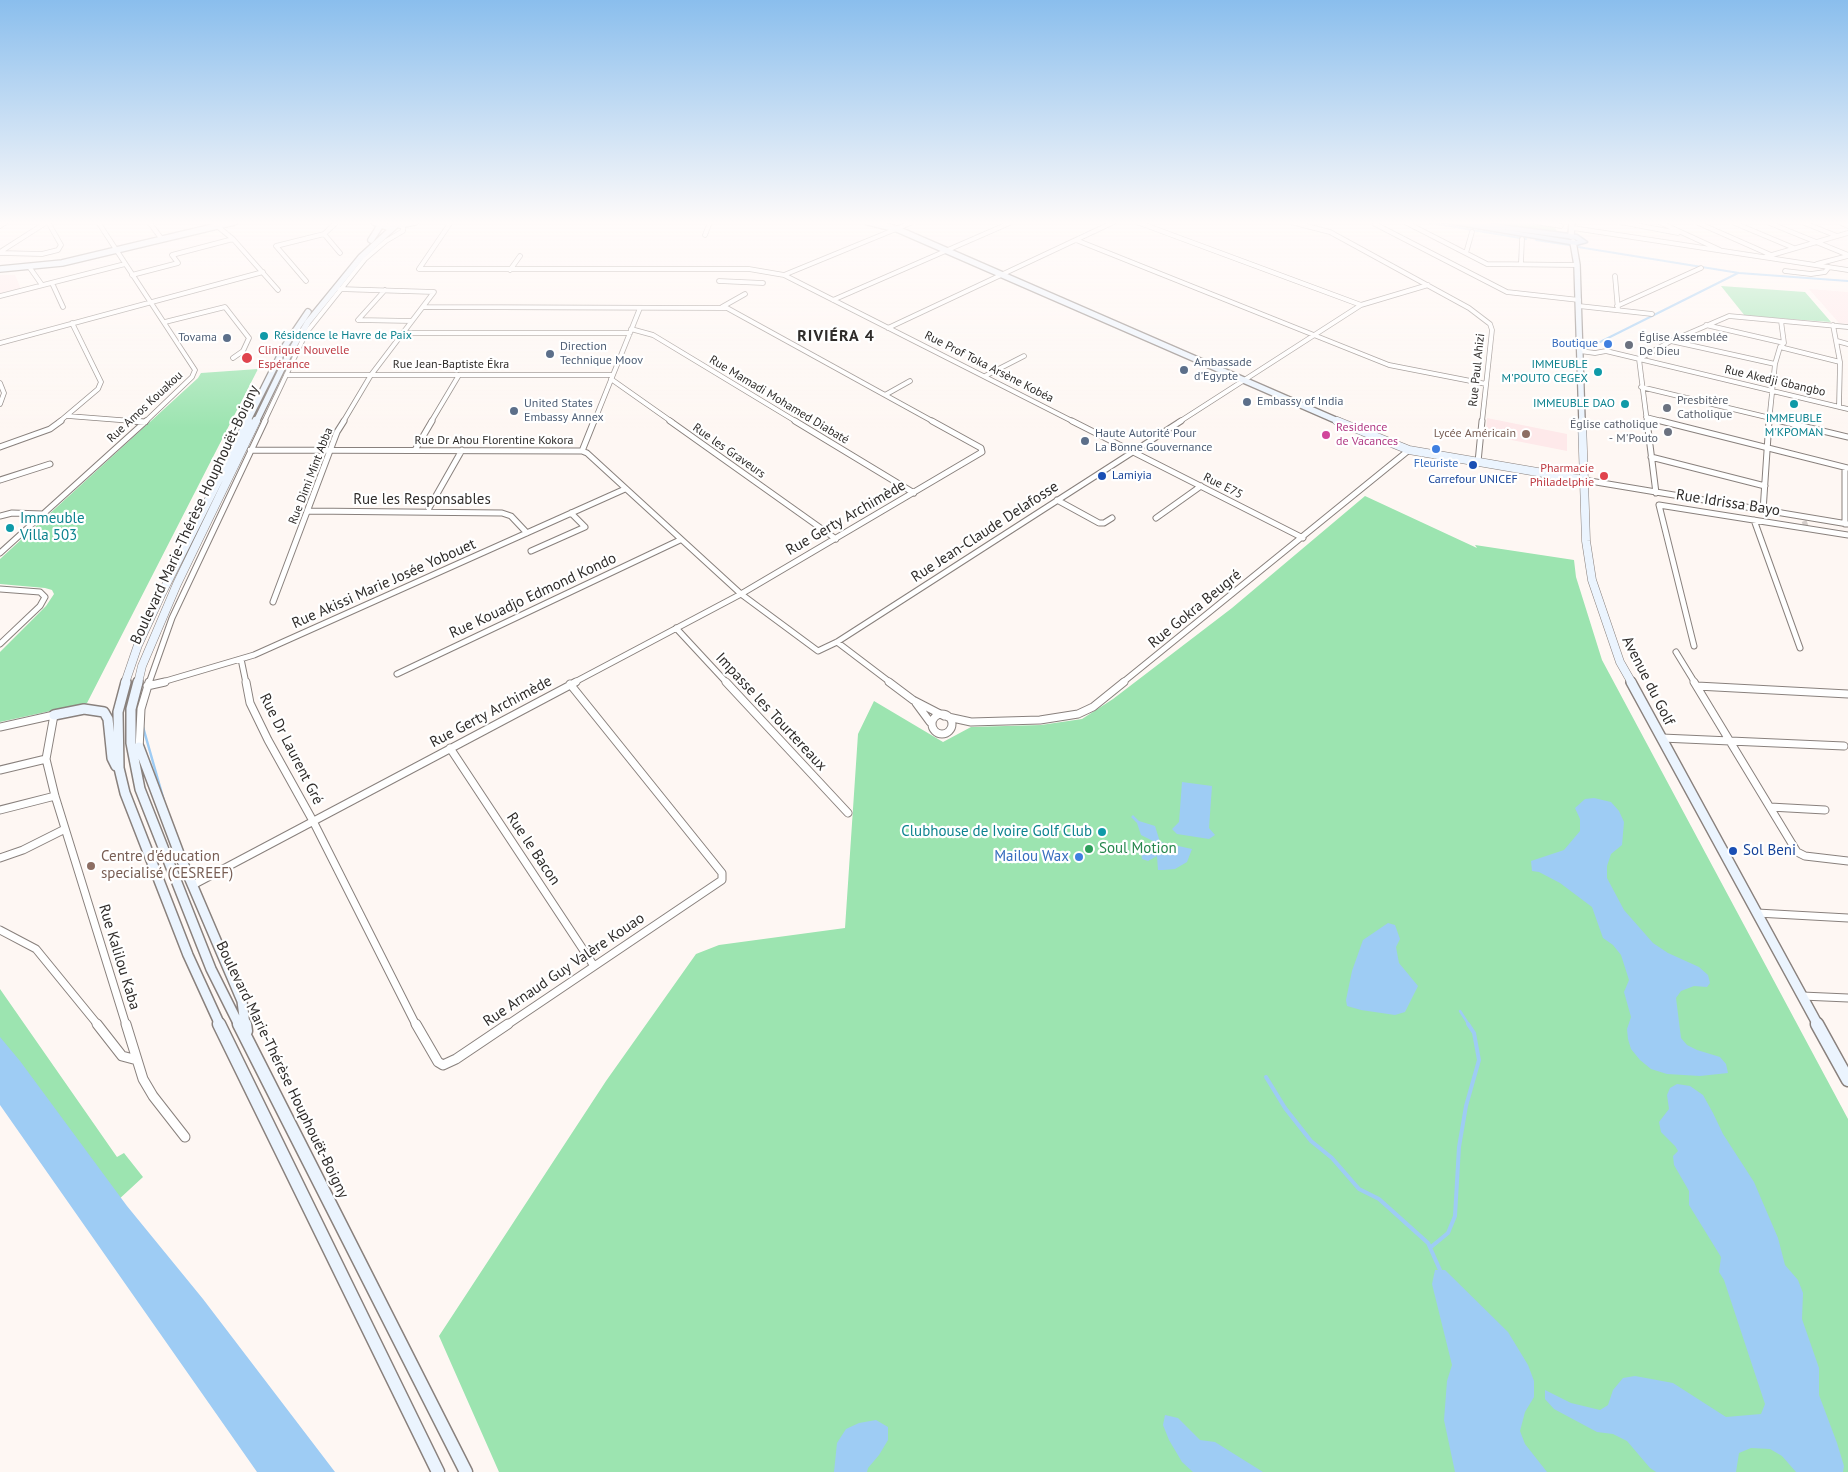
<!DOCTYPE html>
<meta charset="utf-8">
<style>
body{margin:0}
canvas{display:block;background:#fef7f3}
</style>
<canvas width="1848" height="1472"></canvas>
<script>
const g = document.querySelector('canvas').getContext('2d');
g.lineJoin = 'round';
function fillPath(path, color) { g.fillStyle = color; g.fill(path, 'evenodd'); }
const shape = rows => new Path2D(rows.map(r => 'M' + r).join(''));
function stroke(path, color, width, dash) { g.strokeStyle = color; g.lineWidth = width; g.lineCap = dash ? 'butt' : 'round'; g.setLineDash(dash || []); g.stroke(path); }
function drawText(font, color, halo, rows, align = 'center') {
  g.font = font + ' "PT Sans",sans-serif'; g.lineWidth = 4.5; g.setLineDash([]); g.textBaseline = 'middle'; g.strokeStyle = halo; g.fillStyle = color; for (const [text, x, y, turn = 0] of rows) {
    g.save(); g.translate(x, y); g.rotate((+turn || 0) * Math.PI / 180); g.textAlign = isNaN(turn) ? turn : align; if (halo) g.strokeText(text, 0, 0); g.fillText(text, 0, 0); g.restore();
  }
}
fillPath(shape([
 [0,275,15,275,21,289,0,294],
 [1809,289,1848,292,1848,324,1839,323],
 [1487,418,1567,434,1567,451,1486,435]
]), '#fee9ea');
fillPath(shape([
 [1482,222,1528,222,1555,228,1558,233],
 [1721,286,1805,292,1831,322,1745,316],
 [258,369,87,703,0,722,0,652,46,606,54,594,52,590,45,588,0,584,0,559,198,378,201,373],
 [1365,496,1477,548,1475,545,1574,560,1576,577,1602,660,1848,1119,1848,1472,499,1472,439,1336,606,1081,696,954,719,945,845,928,858,734,874,701,943,742,971,727,1041,725,1082,719,1113,699,1232,608],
 [0,989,117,1157,124,1153,143,1177,103,1214,0,1066]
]), '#9ce4b0');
fillPath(shape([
 [1182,782,1212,786,1209,828,1215,835,1209,839,1177,834,1172,829,1179,822],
 [1594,798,1611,802,1619,811,1624,822,1622,845,1611,854,1607,866,1607,878,1624,910,1653,943,1668,953,1699,967,1708,975,1710,983,1707,987,1694,986,1681,991,1676,998,1681,1038,1687,1045,1697,1050,1720,1057,1726,1064,1728,1073,1700,1076,1667,1074,1651,1069,1640,1060,1631,1049,1628,1039,1627,1029,1631,1017,1624,992,1629,980,1621,955,1613,945,1603,938,1592,907,1560,883,1539,872,1532,871,1531,861,1564,850,1580,831,1580,819,1575,808,1585,799],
 [1133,815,1139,821,1155,826,1160,842,1192,849,1187,862,1175,869,1163,870,1158,870,1157,856,1148,861,1142,859,1141,852,1144,850,1158,851,1159,844,1141,835,1137,823,1131,817],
 [1388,923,1395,925,1400,939,1396,947,1399,963,1418,986,1405,1012,1395,1015,1361,1010,1347,1006,1346,1000,1352,971,1363,940],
 [0,1037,20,1061,127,1206,203,1299,335,1472,257,1472,0,1105],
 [1677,1084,1690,1086,1703,1095,1713,1113,1723,1134,1754,1182,1778,1238,1785,1265,1798,1280,1803,1293,1802,1319,1819,1368,1819,1395,1837,1443,1844,1466,1843,1472,1796,1472,1782,1456,1770,1449,1751,1448,1739,1453,1736,1472,1656,1472,1650,1468,1627,1441,1613,1434,1597,1432,1554,1409,1545,1399,1545,1390,1571,1403,1600,1410,1608,1405,1613,1390,1623,1378,1635,1376,1673,1383,1726,1417,1761,1414,1765,1404,1724,1280,1719,1272,1721,1257,1689,1205,1689,1191,1674,1165,1673,1156,1678,1151,1675,1146,1661,1132,1659,1122,1669,1109,1667,1095,1670,1088],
 [1435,1270,1445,1270,1508,1332,1528,1365,1534,1381,1534,1397,1525,1412,1520,1431,1525,1444,1547,1472,1455,1472,1444,1420,1447,1381,1452,1365,1432,1284],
 [1165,1415,1178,1418,1200,1440,1215,1442,1263,1472,1193,1472,1182,1462,1169,1440,1163,1425],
 [876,1420,888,1427,888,1440,879,1455,868,1468,867,1472,834,1472,837,1443,846,1429,859,1423]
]), '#9eccf4');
stroke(shape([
 [1426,222,1526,239],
 [1536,240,1569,245],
 [1578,247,1739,273,1848,281],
 [1592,346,1738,273]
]), '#9eccf4', 2);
stroke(shape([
 [143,727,164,801],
 [1460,1011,1469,1025]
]), '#9eccf4', 2.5);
stroke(shape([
 [1266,1077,1285,1108,1311,1141,1332,1158,1359,1189,1379,1199,1428,1243,1440,1270],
 [1431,1247,1448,1233,1455,1216,1459,1147,1466,1106,1479,1060,1474,1033,1468,1024]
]), '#9eccf4', 4);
stroke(shape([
 [1804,521,1806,526]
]), '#d5cecb', 5, [5, 2.5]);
const streetFar3 = shape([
 [98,222,195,370,192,377,145,422],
 [149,222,161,238],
 [212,222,233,239,278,290],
 [337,222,324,234,340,253],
 [451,222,419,269,749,269,784,275,1074,422],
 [1137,222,1361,305],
 [1291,222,1330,232,1469,308,1490,324,1492,330,1482,422],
 [1405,222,1487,264,1577,265],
 [1536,222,1561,226],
 [1620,222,1678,233],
 [1659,222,1720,250],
 [1696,222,1771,255],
 [1732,222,1794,248],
 [1767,222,1848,255],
 [1802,222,1837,236],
 [1839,222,1848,226],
 [1375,224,1507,292,1579,300],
 [0,226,6,222],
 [1573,228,1848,270],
 [705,235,710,222],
 [1076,240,1389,365,1486,384],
 [0,252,47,222],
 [0,253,42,254,58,250,61,245,48,222],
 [1466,253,1472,232],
 [1765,257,1848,233],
 [1521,263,1522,239],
 [1817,264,1848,256],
 [30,268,42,285],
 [510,270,520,256],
 [1785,271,1811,274,1825,272,1829,267],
 [132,275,178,263,172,255,233,239],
 [784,275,913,222],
 [1615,276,1618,310],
 [306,281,276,246,324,234],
 [719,281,763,283],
 [52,283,63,307],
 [339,289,434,292,371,375,343,422],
 [385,290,358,320,412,321],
 [0,296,125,264],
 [833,300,1012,222],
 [1579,306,1652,314],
 [1617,306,1701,268],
 [424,307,727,308,934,422],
 [722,307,745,294],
 [165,322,225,307,249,338,243,351,233,358],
 [1706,325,1784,343],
 [1833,325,1840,362,1839,407],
 [888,328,1114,222],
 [631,329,653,335,797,422],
 [404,333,630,333],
 [1671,341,1775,364],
 [1837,341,1848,344],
 [0,343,263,272],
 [1780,347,1840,362],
 [1580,351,1595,353,1606,351,1848,409],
 [1639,359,1671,341,1729,316,1848,327],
 [1639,359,1647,422],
 [286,375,612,375],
 [985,376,1024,356],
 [611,379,672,422],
 [0,383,4,393,0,404],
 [1641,387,1787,422],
 [885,395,910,381],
 [68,416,145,422],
 [1646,417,1666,422],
 [59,422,98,389,101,382,72,323],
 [264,422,306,333,365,259,386,241,403,231,403,227,398,225],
 [431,422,459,375],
 [594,422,640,308],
 [1179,422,1361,305,1428,285],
 [1769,422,1775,364,1780,347,1784,343,1781,321]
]);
const streetFar2 = shape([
 [131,421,145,422],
 [670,421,836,539],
 [795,421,914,493],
 [1072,421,1303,538],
 [1647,421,1656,493],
 [1661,421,1848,468],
 [1781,421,1848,437],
 [0,447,50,429,61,421],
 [250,450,582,451,587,453,741,594,818,651,837,642,1181,421],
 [415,450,432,421],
 [582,451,594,421],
 [1651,457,1765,486],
 [1478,462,1482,421],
 [1845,468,1845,524],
 [0,480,50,464],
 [1584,480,1848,524],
 [1057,500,1099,523,1104,523,1112,518],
 [429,508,462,450],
 [309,511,502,513,511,516,527,533],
 [1763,511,1769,421],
 [0,516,12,513,43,514],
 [1156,518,1201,486],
 [1754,520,1800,648],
 [531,551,585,527,571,513],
 [0,553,146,421],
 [0,589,40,592,45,597,40,606,0,644],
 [273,602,337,432,344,421],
 [676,628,727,683],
 [837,642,891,683],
 [1694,646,1659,505,1848,535],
 [1676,652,1695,683],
 [241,659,246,683],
 [397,674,680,540],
 [149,683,172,618,265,421],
 [159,683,254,655,625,489],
 [573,683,741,594,982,452,981,448,932,421],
 [1122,683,1409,450]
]);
const streetFar1 = shape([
 [246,682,250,703,268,740,313,821,416,1025],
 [726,682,848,813],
 [889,682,913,700,944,716],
 [1694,682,1797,852,1805,856,1848,861],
 [147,686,165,682],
 [1697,686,1848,694],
 [916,703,930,722],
 '932 724a10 10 0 1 1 20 0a10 10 0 1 1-20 0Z',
 [948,717,971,722,1040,720,1078,714,1093,707,1124,682],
 [0,727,54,715,46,759,55,796,126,1025],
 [1662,738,1844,746],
 [450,748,594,966],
 [139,750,141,709,149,682],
 [0,770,46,759],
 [1770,807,1825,810],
 [0,810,55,796],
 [0,858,23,850,65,829],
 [193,885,576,682],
 [1757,913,1848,918],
 [0,930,36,949,98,1025],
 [1802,996,1848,998],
 [507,1025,722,880,722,873,570,684]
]);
const street = shape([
 [97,1024,122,1056,137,1060],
 [126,1024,143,1079,153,1096,185,1137],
 [416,1024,438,1062,443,1065,456,1059,508,1024]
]);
const secondaryFar3 = shape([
 [374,222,387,227,404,222],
 [868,222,897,229,1340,422],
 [400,225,415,222],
 [1571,236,1572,222],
 [371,240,380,226],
 [1573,242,1577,265,1582,422],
 [0,269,62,263,234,222],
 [247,422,285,346,308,312],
 [256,422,290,352,308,322,361,257,395,226]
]);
const secondaryFar2 = shape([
 [1337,421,1409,450,1584,480],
 [1582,421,1586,541,1592,580,1620,662,1632,683],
 [125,683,138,645,161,595,248,421],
 [138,683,142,666,177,584,256,421]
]);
const secondaryFar1 = shape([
 [126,682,118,712,119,768,125,793,188,955,220,1025],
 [138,682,131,709,131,743,140,789,211,969,239,1025],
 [1631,682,1818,1025],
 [54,715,84,709,104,712,108,719,112,758,116,766],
 [139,747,180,856,242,1001,245,1025]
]);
const secondary = shape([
 [219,1024,438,1472],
 [239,1024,466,1472],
 [245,1024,246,1031],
 [1817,1024,1848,1080]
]);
const highway = shape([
 [1442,222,1478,222,1577,235,1587,242,1576,245,1442,222],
 [1501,229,1575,239,1578,241,1576,241,1501,229]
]);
stroke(streetFar3, '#89817d', 5.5);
stroke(streetFar2, '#89817d', 7);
stroke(streetFar1, '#89817d', 9);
stroke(street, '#89817d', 11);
stroke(secondaryFar3, '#89817d', 8);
stroke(secondaryFar2, '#89817d', 9);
stroke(secondaryFar1, '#89817d', 12);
stroke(secondary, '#89817d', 15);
stroke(highway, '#8b9db1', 3);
stroke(streetFar3, '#fff', 4);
stroke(streetFar2, '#fff', 5);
stroke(streetFar1, '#fff', 7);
stroke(street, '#fff', 9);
stroke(secondaryFar3, '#ebf4fe', 5.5);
stroke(secondaryFar2, '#ebf4fe', 8);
stroke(secondaryFar1, '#ebf4fe', 9);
stroke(secondary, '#ebf4fe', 12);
fillPath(highway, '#bddafa');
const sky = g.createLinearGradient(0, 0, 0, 428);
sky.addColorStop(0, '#8abeed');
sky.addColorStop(0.52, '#fffbfa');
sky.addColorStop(1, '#fffbfa00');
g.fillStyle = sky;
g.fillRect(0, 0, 1848, 428);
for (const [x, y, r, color] of [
 [264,336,5,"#0f9aa8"],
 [227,338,5,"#5c6f8a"],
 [1608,344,5,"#3f7fe0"],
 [1629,345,5,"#6b7280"],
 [550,354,5,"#5c6f8a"],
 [247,358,6,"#e0444e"],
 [1184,370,5,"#5c6f8a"],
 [1598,372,5,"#0f9aa8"],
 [1247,402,5,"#5c6f8a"],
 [1625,404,5,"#0f9aa8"],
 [1794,404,5,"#0f9aa8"],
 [1667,408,5,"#6b7280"],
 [514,411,5,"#5c6f8a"],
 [1668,432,5,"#6b7280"],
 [1526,434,5,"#8d6e63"],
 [1326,435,5,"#d1479c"],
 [1085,441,5,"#5c6f8a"],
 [1436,449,5,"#3f7fe0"],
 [1473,465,5,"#1a4fb4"],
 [1102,476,5,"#1a4fb4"],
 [1604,476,5,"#e0444e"],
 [10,528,5,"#0f9aa8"],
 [1102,832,5,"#0f9aa8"],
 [1089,849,5,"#2e9e5b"],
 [1733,851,5,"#1a4fb4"],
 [1079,857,5,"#3f7fe0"],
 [91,866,5,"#8d6e63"]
]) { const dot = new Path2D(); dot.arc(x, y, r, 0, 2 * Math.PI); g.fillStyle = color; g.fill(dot); stroke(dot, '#fff', 2); }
drawText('12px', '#0d838f', '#fff', [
 ["Résidence le Havre de Paix",274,336,"left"],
 ["IMMEUBLE",1588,365],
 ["M'POUTO CEGEX",1588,379],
 ["IMMEUBLE DAO",1615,404],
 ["IMMEUBLE",1794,419,"center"],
 ["M'KPOMAN",1794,433,"center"]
], 'right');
drawText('12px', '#4e5e75', '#fff', [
 ["Tovama",217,338,"right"],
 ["Direction",560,347],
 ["Technique Moov",560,361],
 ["Ambassade",1194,363],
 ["d'Egypte",1194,377],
 ["Embassy of India",1257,402],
 ["United States",524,404],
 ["Embassy Annex",524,418],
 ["Haute Autorité Pour",1095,434],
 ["La Bonne Gouvernance",1095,448]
], 'left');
drawText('12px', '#5b616d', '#fff', [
 ["Église Assemblée",1639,338],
 ["De Dieu",1639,352],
 ["Presbitère",1677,401],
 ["Catholique",1677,415],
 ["Église catholique",1658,425,"right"],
 ["- M'Pouto",1658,439,"right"]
], 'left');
drawText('12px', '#366cbe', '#fff', [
 ["Boutique",1598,344],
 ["Fleuriste",1436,464,"center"]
], 'right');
drawText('12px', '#be3a42', '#fff', [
 ["Clinique Nouvelle",258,351],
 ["Espérance",258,365],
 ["Pharmacie",1594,469,"right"],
 ["Philadelphie",1594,483,"right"]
], 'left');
drawText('12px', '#2f2c2a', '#fff', [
 ["Rue Jean-Baptiste Ékra",451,365],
 ["Rue Prof Toka Arsène Kobéa",989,367,27],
 ["Rue Paul Ahizi",1477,370,-84],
 ["Rue Akedji Gbangbo",1775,381,13],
 ["Rue Mamadi Mohamed Diabaté",779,400,31],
 ["Rue Amos Kouakou",145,407,-43],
 ["Rue Dr Ahou Florentine Kokora",494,441],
 ["Rue les Graveurs",729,451,35],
 ["Rue Dimi Mint Abba",311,476,-69],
 ["Rue E75",1223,486,27]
]);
drawText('12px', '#b23c85', '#fff', [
 ["Residence",1336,428],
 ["de Vacances",1336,442]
], 'left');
drawText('12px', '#785e54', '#fff', [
 ["Lycée Américain",1516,434]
], 'right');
drawText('12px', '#164399', '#fff', [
 ["Lamiyia",1112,476],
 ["Carrefour UNICEF",1473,480,"center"]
], 'left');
drawText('15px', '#2f2c2a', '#fff', [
 ["Rue les Responsables",422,500],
 ["Rue Idrissa Bayo",1728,503,9],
 ["Boulevard Marie-Thérèse Houphouët-Boigny",195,515,-65],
 ["Rue Gerty Archimède",846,518,-30],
 ["Rue Jean-Claude Delafosse",985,532,-33],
 ["Rue Akissi Marie Josée Yobouet",384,584,-24],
 ["Rue Kouadjo Edmond Kondo",533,596,-25],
 ["Rue Gokra Beugré",1195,609,-39],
 ["Avenue du Golf",1648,681,63],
 ["Rue Gerty Archimède",491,712,-28],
 ["Impasse les Tourtereaux",771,712,47],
 ["Rue Dr Laurent Gré",291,749,63],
 ["Rue le Bacon",533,849,56],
 ["Rue Kalilou Kaba",119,957,73],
 ["Rue Arnaud Guy Valère Kouao",564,970,-34],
 ["Boulevard Marie-Thérèse Houphouët-Boigny",282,1070,64]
]);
drawText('15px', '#0d838f', '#fff', [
 ["Immeuble",20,519],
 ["Villa 503",20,536],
 ["Clubhouse de Ivoire Golf Club",1092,832,"right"]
], 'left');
drawText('15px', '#27864d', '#fff', [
 ["Soul Motion",1099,849]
], 'left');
drawText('15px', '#164399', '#fff', [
 ["Sol Beni",1743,851]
], 'left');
drawText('15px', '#785e54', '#fff', [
 ["Centre d'éducation",101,857],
 ["specialisé (CESREEF)",101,874]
], 'left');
drawText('15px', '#366cbe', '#fff', [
 ["Mailou Wax",1069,857]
], 'right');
g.letterSpacing = '1px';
drawText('bold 16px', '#2f2c2a', '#fff', [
 ["RIVIÉRA 4",836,336]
]);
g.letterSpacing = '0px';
</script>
